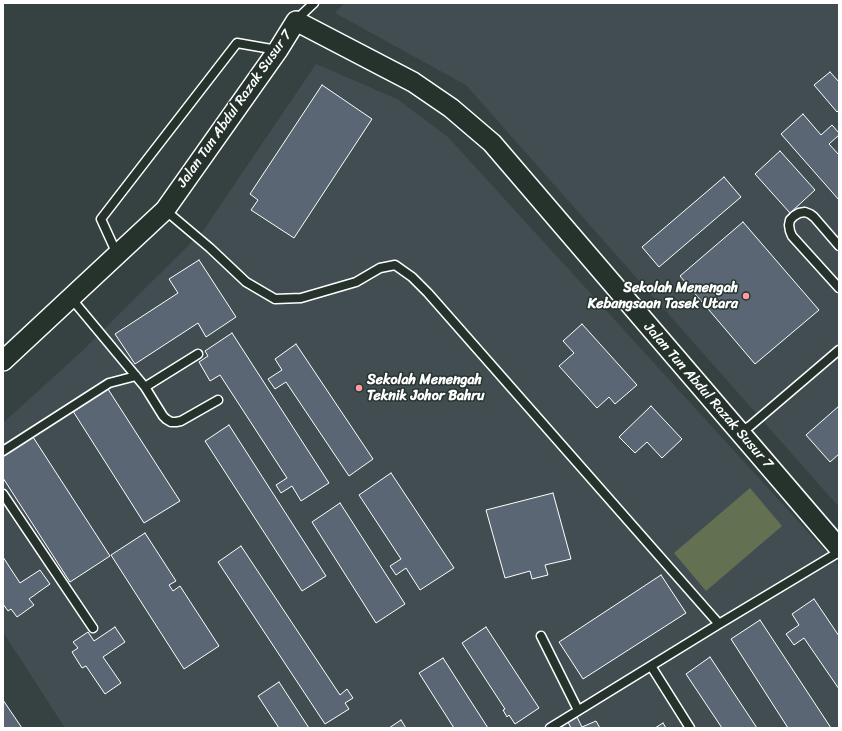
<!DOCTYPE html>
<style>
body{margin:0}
#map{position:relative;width:842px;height:731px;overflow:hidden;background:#364242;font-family:Sriracha,sans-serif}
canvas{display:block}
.frame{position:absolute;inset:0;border:4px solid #fff;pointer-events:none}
</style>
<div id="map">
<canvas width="842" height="731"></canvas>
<div class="frame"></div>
</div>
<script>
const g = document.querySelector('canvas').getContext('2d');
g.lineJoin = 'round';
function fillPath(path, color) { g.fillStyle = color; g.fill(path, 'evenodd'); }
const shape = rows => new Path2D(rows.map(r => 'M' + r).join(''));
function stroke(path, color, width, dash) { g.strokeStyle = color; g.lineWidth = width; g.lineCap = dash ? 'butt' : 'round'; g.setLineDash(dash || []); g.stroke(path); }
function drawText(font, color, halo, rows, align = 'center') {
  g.font = font + ' Sriracha,sans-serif'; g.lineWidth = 3; g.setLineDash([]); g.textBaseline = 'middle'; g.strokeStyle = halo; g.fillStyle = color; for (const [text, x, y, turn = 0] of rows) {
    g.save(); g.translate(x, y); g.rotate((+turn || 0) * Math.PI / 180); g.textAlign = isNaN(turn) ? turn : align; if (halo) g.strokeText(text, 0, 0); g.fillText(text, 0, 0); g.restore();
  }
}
fillPath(shape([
 [344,3,839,3,839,507,466,85,335,13],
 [316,64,397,99,448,137,839,566,839,728,65,728,3,632,3,423,80,353,203,231]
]), '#414d51');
fillPath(shape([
 [750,488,782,526,706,591,674,553]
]), '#637152');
const building = shape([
 [830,72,839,82,839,110,837,112,814,85,830,72],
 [322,85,372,119,294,238,251,210,258,200,250,194,322,85],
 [803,114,821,135,832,125,839,133,839,135,829,144,839,155,839,200,781,134,803,114],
 [780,151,815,190,790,213,755,174,780,151],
 [724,177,741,197,659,267,642,247,724,177],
 [743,222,819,310,755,364,680,276,743,222],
 [199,260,236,317,206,337,198,323,135,364,115,334,178,293,169,279,199,260],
 [582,324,637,385,615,404,609,397,597,408,559,366,574,353,563,341,582,324],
 [232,333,329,483,301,501,292,486,281,493,276,485,287,478,220,375,210,381,199,362,208,356,205,351,232,333],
 [296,344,373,459,349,476,286,382,275,389,268,379,282,370,275,359,296,344],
 [106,386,180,501,144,523,71,408,106,386],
 [651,406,682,439,662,458,647,442,635,453,619,437,651,406],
 [839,406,839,454,830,462,806,435,839,406],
 [229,425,326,576,302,591,205,441,229,425],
 [33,437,110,556,70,582,3,478,3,456,33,437],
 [391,473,454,568,420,590,406,568,396,575,390,566,401,559,359,495,391,473],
 [553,493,571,559,545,565,548,575,532,579,530,571,505,578,486,510,553,493],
 [340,503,405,604,376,623,312,522,340,503],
 [145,533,176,581,169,585,173,591,180,586,219,646,184,669,111,555,145,533],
 [241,546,340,695,347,689,353,698,345,703,349,709,325,724,218,562,241,546],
 [3,557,20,583,40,570,50,584,29,599,34,605,17,617,11,609,8,611,3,604,3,557],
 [661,575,686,613,583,679,559,642,661,575],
 [814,599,839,636,839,689,804,638,794,645,786,634,799,625,792,614,814,599],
 [760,620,831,728,788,728,731,639,760,620],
 [115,627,125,642,103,657,121,683,105,694,86,666,82,668,72,652,78,648,73,642,88,632,94,641,115,627],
 [486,627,539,708,515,724,509,715,507,717,503,710,505,709,462,643,486,627],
 [710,657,757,728,722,728,686,674,710,657],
 [443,658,488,728,454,728,419,673,443,658],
 [279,682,309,728,279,728,258,696,279,682],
 [3,700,22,728,3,728,3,700],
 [577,717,582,727,596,721,600,728,571,728,568,722,577,717],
 [401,720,406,728,389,728,401,720],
 [663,723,666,728,655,728,663,723]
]);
fillPath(building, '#5a6673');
stroke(building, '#fff', 1);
const service = shape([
 [296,20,314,3],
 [165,210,210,248,246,282,275,299,301,298,356,282,380,268,395,265,412,277,428,293,719,624],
 [839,246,814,217,810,214,805,212,799,213,794,216,790,220,789,225,790,231,792,236,839,288],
 [117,254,101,219,237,43,277,50],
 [71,298,145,387,163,416,166,419,171,422,176,422,181,421,218,400],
 [145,387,198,354],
 [740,432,750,426,839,350],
 [3,451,109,383,136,376],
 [3,494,93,628],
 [541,636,578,710],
 [651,666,690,728],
 [550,728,719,624,839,552]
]);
const tertiary = shape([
 [3,361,165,210,278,50,296,21,413,82,451,108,492,143,839,548]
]);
stroke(service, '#fff', 11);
stroke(tertiary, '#fff', 22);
stroke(service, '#26332d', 8);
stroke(tertiary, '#26332d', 19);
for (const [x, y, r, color] of [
 [746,296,4,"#ff9aa2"],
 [359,388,4,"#ff9aa2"]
]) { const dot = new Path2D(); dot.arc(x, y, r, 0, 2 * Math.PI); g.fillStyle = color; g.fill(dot); stroke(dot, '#26332d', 1.5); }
drawText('14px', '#fff', '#26332d', [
 ["Jalan Tun Abdul Razak Susur 7",235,109,-55],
 ["Jalan Tun Abdul Razak Susur 7",708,396,49]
]);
drawText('bold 14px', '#fff', '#26332d', [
 ["Sekolah Menengah",738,288],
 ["Kebangsaan Tasek Utara",738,304],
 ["Sekolah Menengah",367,380,"left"],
 ["Teknik Johor Bahru",367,396,"left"]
], 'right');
</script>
